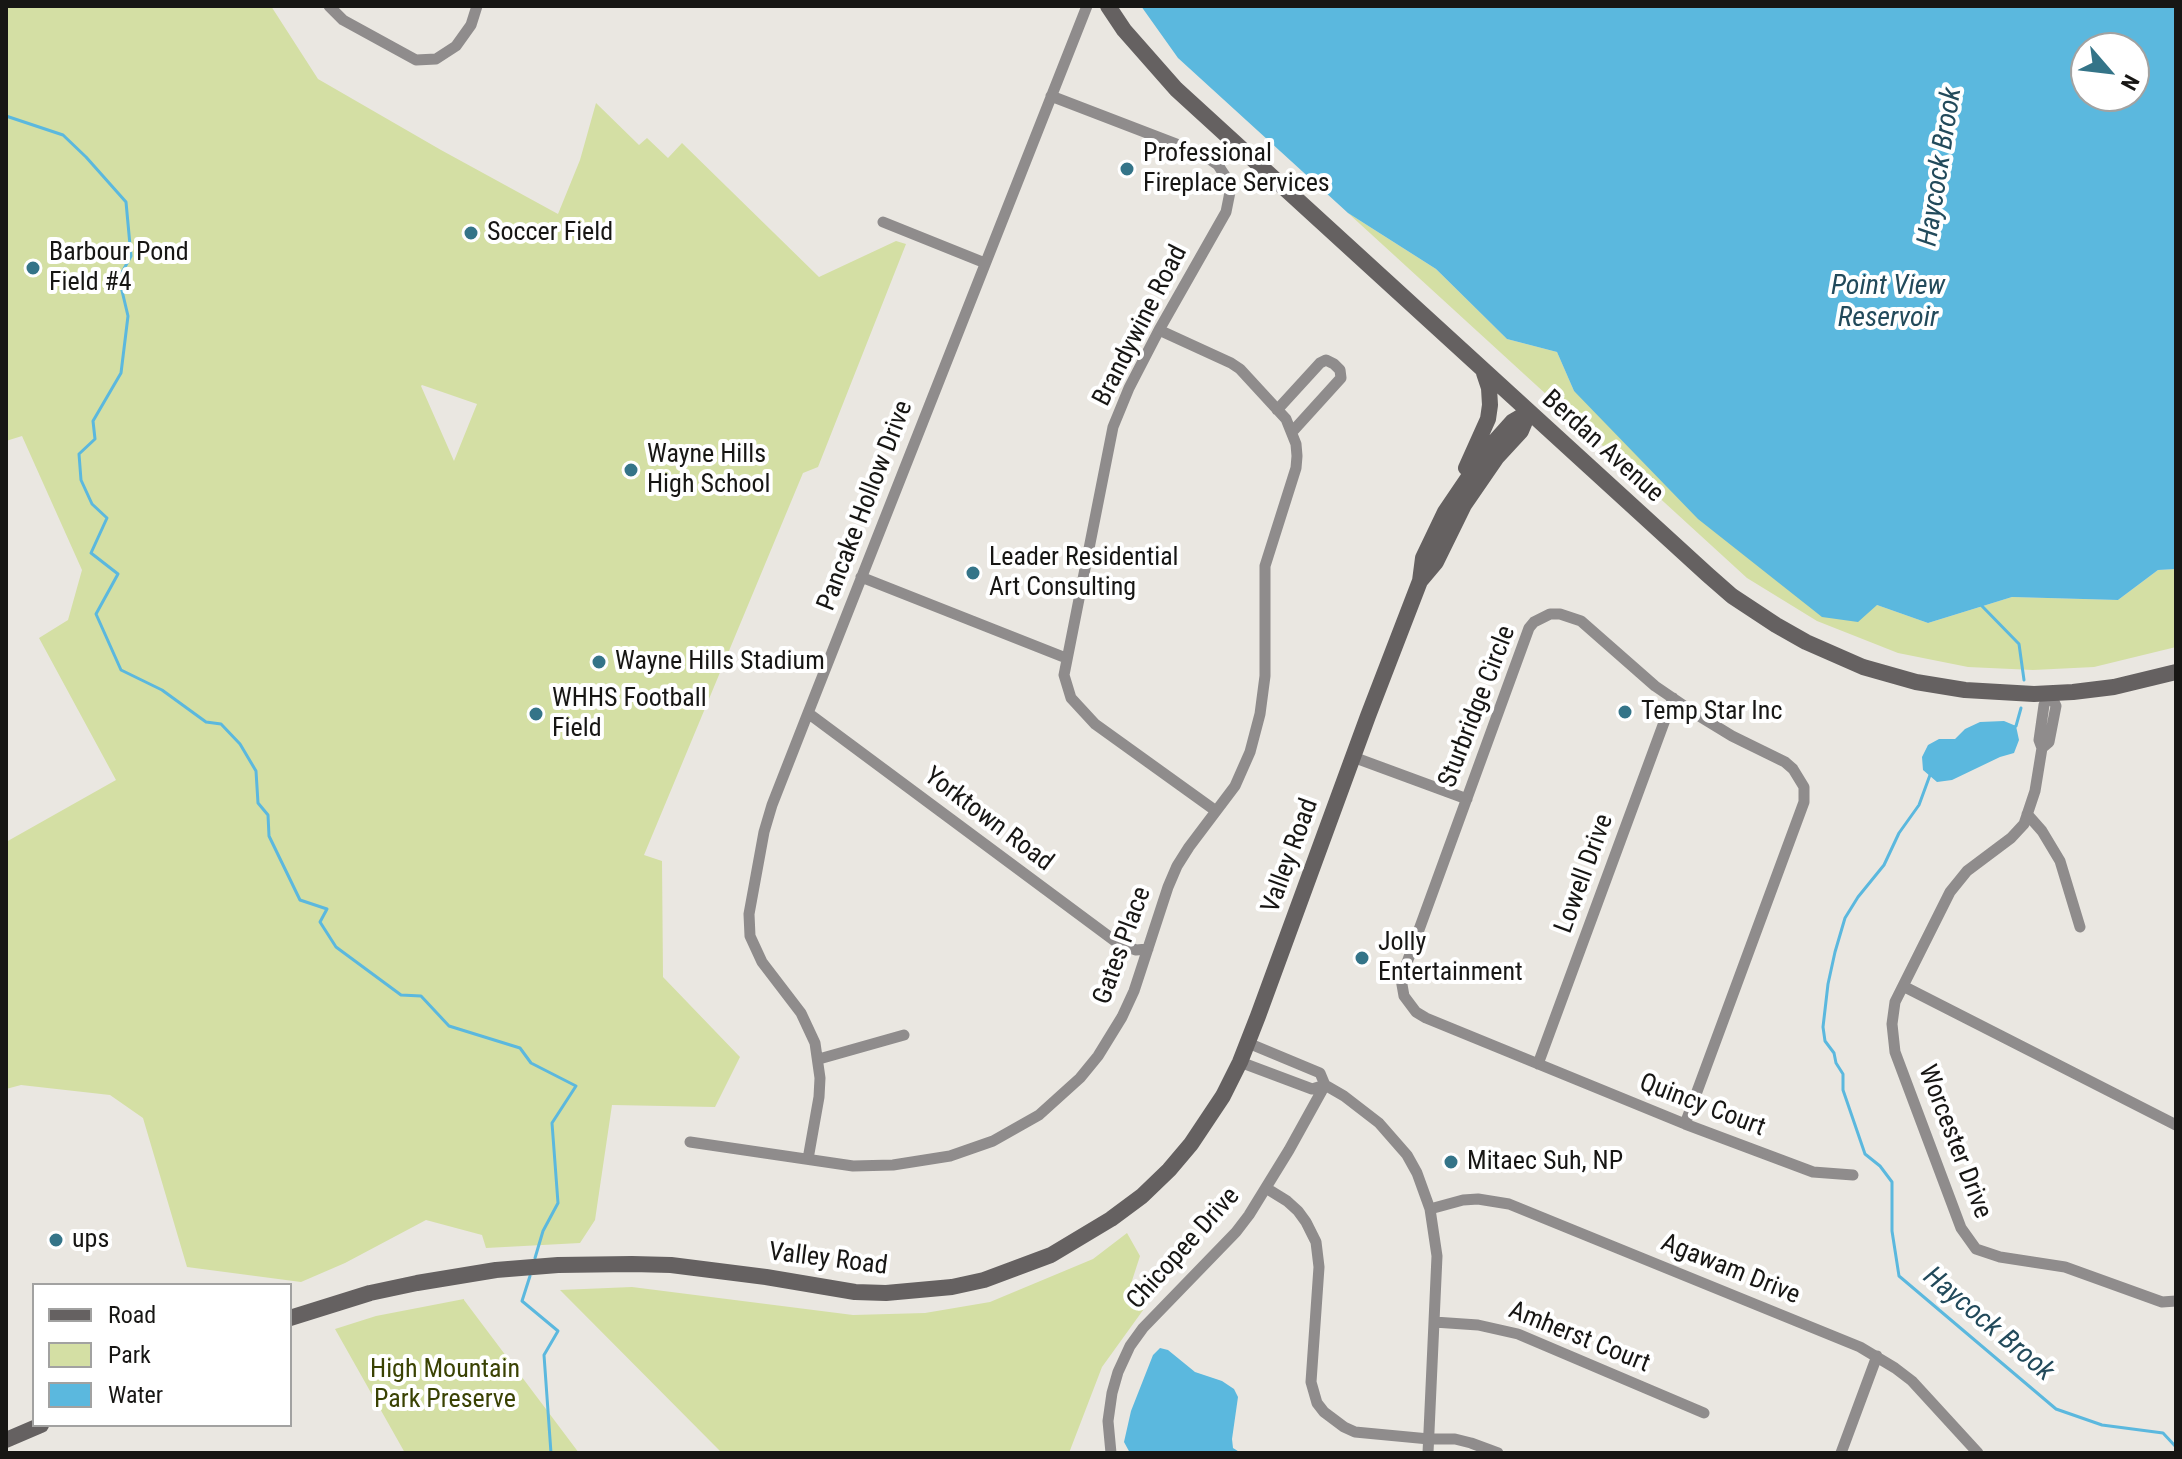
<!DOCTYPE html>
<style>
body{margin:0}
#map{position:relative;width:2182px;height:1459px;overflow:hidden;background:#eae7e1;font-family:"Roboto Condensed",sans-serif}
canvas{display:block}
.frame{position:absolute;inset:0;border:8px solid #171614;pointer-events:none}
.legend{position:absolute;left:32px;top:1283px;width:260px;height:144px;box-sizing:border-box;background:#fff;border:2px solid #a2a2a1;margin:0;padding:10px 14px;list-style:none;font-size:24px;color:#171614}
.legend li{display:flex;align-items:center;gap:16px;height:40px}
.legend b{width:40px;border:2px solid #a2a2a1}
.north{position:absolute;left:2070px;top:32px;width:80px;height:80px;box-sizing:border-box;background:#fff;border:2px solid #a2a2a1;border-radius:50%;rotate:118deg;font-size:22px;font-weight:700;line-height:32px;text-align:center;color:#171614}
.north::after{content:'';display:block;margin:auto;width:28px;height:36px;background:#347488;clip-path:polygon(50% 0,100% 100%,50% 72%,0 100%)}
</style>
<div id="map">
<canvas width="2182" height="1459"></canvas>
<div class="frame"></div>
<ul class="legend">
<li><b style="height:10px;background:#656161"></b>Road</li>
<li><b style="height:22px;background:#d4dfa4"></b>Park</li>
<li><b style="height:22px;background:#5bb8de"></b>Water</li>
</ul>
<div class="north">N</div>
</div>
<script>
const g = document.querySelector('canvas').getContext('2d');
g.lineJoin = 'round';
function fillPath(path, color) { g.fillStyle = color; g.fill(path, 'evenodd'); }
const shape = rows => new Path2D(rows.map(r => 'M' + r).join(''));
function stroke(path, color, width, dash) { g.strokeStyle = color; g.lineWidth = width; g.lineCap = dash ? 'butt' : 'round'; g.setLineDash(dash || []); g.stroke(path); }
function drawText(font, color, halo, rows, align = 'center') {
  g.font = font + ' "Roboto Condensed",sans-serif'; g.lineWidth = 8; g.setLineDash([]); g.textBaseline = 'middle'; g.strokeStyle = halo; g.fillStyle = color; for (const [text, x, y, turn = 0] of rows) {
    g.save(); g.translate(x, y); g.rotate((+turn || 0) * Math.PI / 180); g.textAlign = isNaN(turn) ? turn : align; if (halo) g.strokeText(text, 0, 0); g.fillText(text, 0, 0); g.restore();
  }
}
fillPath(shape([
 [6,6,271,6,318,79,441,150,558,214,580,160,596,103,639,145,647,138,668,158,682,143,819,277,896,241,906,244,818,467,803,473,644,855,662,861,663,977,740,1057,715,1107,612,1105,595,1220,580,1243,486,1248,482,1235,426,1220,345,1263,301,1282,187,1267,143,1118,110,1095,21,1085,6,1089,6,842,116,780,39,638,68,620,82,570,22,436,6,441],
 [422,385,477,404,454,461,421,386],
 [1348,213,1436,269,1507,339,1557,352,1574,391,1877,605,1928,623,2012,597,2118,600,2158,570,2176,569,2176,647,2094,667,2033,670,1968,667,1898,653,1817,621,1747,578],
 [1127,1233,1140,1256,1129,1290,1146,1306,1102,1367,1069,1453,722,1453,560,1290,632,1287,853,1315,925,1313,990,1302,1093,1259],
 [464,1299,464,1300,579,1453,405,1453,335,1329,376,1316]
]), '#d4dfa4');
fillPath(shape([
 [1141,6,2176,6,2176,569,2158,570,2118,600,2012,597,1928,623,1877,605,1858,622,1822,617,1698,519,1574,391,1557,352,1507,339,1436,269,1348,213,1178,58],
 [2086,48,2134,48,2134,96,2086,96],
 [2004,721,2016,726,2019,740,2014,753,2000,757,1952,780,1937,782,1923,770,1922,757,1928,745,1939,739,1955,739,1965,729,1980,722],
 [1160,1348,1168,1350,1195,1372,1222,1381,1234,1389,1238,1397,1232,1439,1233,1448,1241,1453,1130,1453,1124,1442,1131,1411,1153,1355]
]), '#5bb8de');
stroke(shape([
 [6,116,63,135,86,157,126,202,131,256,119,278,128,316,121,373,93,421,95,439,79,454,81,480,92,504,107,518,91,553,118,574,96,614,121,670,162,690,206,722,221,724,240,744,256,771,258,803,268,815,269,836,300,900,327,909,320,922,336,947,401,995,421,996,449,1026,520,1048,531,1063,576,1086,552,1123,558,1203,543,1231,535,1258],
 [1980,604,2019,644,2024,680],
 [2013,728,2016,726,2021,708],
 [1930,775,1919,805,1899,833,1884,865,1858,897,1845,918,1835,952,1828,984,1823,1027,1825,1041,1834,1053,1836,1063,1843,1074,1843,1090,1865,1154,1880,1166,1892,1182,1892,1231,1899,1276,2056,1409,2102,1425,2163,1433,2176,1447],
 [530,1276,522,1301,558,1331,544,1355,551,1453]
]), '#5bb8de', 3);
stroke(shape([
 [329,6,343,20,416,60,436,59,456,46,471,25,477,6],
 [1051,96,1202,154,1218,165,1229,182,1230,192,1226,212,1159,330,1129,388,1113,427,1064,675,1071,698,1095,724,1216,811],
 [883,222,985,263],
 [1277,410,1320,363,1326,360,1334,364,1340,370,1341,378,1292,432],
 [861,577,1066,658],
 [2050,693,2056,706,2049,742,2042,748,2039,740,2044,705,2050,693],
 [808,713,1119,944,1136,950,1148,949],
 [2042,748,2035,791,2024,824,2011,838,1967,871,1950,892,1895,1002,1892,1024,1895,1052,1961,1228,1976,1249,2000,1257,2065,1267,2162,1302,2176,1301],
 [1353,757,1467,799],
 [2027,814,2042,831,2060,861,2080,927],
 [1903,986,2176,1125],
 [1248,1043,1320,1073,1325,1085,1344,1096,1379,1123,1407,1155,1417,1173,1430,1209,1437,1256,1428,1453],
 [819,1059,904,1035],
 [1240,1062,1312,1089,1325,1085],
 [1538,1064,1673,698],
 [1685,1124,1804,802,1804,787,1793,769,1785,762,1732,736,1696,714,1655,686,1581,621,1560,614,1550,614,1534,622,1529,628,1401,979,1404,996,1416,1012,1426,1018,1685,1124,1813,1172,1853,1175],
 [690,1142,853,1166,893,1165,950,1156,993,1141,1039,1115,1080,1078,1098,1056,1122,1017,1134,991,1168,887,1177,866,1189,847,1235,786,1250,752,1260,714,1265,676,1265,566,1296,468,1297,456,1296,444,1286,419,1240,369,1231,363,1159,330],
 [808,1159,819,1097,820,1078,815,1043,801,1013,762,962,750,936,749,914,764,832,772,805,808,713,1087,6],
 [1266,1188,1287,1201,1298,1211,1306,1222,1316,1242,1319,1267,1311,1382,1317,1403,1324,1412,1344,1427,1355,1432,1429,1439,1455,1439,1471,1443,1498,1453],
 [1430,1209,1463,1200,1478,1199,1509,1204,1860,1347,1895,1368,1912,1381,1978,1453],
 [1434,1322,1478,1325,1518,1334,1704,1413],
 [1111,1453,1108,1421,1112,1393,1118,1372,1130,1346,1143,1328,1236,1232,1249,1215,1289,1150,1325,1085],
 [1841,1453,1877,1356]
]), '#8f8c8c', 11);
stroke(shape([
 [1108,6,1124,30,1176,89,1708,575,1732,596,1776,625,1806,642,1863,667,1916,682,1965,690,2034,694,2073,692,2114,687,2176,672],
 [1466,468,1488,419,1490,405,1489,388,1484,373],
 [1420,581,1436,562,1464,505,1497,457,1521,431,1529,412],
 [290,1318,370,1293,417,1283,496,1270,558,1265,632,1264,671,1265,766,1277,855,1292,886,1293,952,1287,984,1280,1051,1255,1111,1219,1142,1196,1169,1170,1191,1144,1223,1096,1240,1062,1258,1016,1368,716,1420,581,1423,558,1445,512,1487,450,1512,422,1529,412],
 [6,1440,41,1425]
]), '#656161', 16);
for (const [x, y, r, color] of [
 [1127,169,8,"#347488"],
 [471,233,8,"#347488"],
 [33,268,8,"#347488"],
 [631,470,8,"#347488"],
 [973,573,8,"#347488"],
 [599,662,8,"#347488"],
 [1625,712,8,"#347488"],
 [536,714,8,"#347488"],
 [1362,958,8,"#347488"],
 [1451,1162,8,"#347488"],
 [56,1240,8,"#347488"]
]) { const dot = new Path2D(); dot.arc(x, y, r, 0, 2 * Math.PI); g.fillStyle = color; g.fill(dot); stroke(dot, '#fff', 3); }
drawText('26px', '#171614', '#fff', [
 ["Professional",1143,154],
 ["Fireplace Services",1143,184],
 ["Soccer Field",487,233],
 ["Barbour Pond",49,253],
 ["Field #4",49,283],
 ["Wayne Hills",647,455],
 ["High School",647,485],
 ["Leader Residential",989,558],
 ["Art Consulting",989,588],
 ["Wayne Hills Stadium",615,662],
 ["WHHS Football",552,699],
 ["Field",552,729],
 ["Temp Star Inc",1641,712],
 ["Jolly",1378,943],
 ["Entertainment",1378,973],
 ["Mitaec Suh, NP",1467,1162],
 ["ups",72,1240]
], 'left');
drawText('26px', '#171614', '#fff', [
 ["Brandywine Road",1141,326,-63],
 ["Berdan Avenue",1602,447,42],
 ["Pancake Hollow Drive",866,506,-69],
 ["Sturbridge Circle",1478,707,-69],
 ["Yorktown Road",988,820,37],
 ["Valley Road",1291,856,-70],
 ["Lowell Drive",1585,874,-70],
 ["Gates Place",1123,946,-70],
 ["Quincy Court",1702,1106,21],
 ["Worcester Drive",1954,1142,69],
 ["Chicopee Drive",1184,1249,-48],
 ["Valley Road",828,1260,7],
 ["Agawam Drive",1730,1270,22],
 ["Amherst Court",1579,1338,22]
]);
drawText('26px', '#3a4203', '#fff', [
 ["High Mountain",445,1370],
 ["Park Preserve",445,1400]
]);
drawText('italic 28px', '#224a5b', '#fff', [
 ["Haycock Brook",1941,167,-81],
 ["Point View",1888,287],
 ["Reservoir",1888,319],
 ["Haycock Brook",1988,1325,40]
]);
</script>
